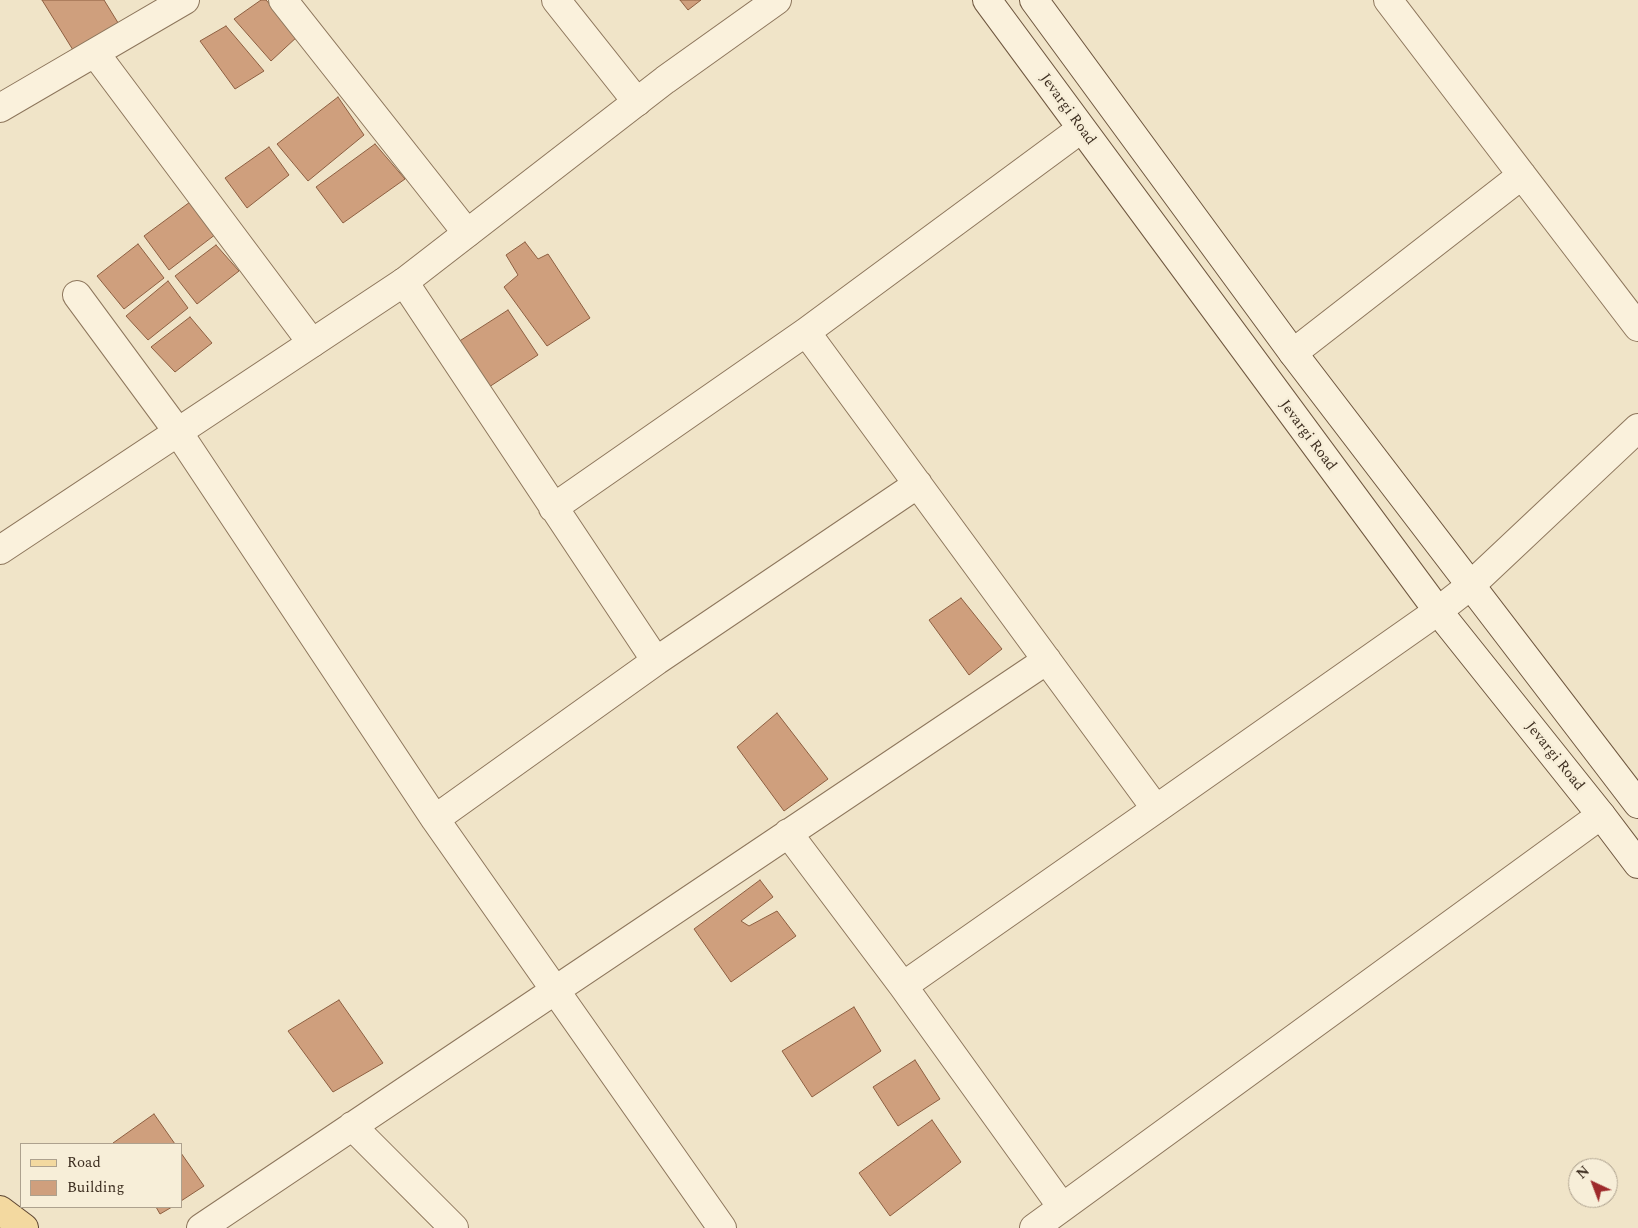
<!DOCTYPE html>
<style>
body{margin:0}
#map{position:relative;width:1638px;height:1228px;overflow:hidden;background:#f0e4c8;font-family:Spectral,serif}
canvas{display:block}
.legend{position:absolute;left:20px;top:1143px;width:162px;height:65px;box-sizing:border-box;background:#f7eed8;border:1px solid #ada18e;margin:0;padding:6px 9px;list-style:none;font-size:15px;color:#3d2e20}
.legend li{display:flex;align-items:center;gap:10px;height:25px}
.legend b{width:25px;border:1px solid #ada18e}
.north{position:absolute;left:1568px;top:1158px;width:50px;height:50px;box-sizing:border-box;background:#f7eed8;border:1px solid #ada18e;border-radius:50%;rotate:317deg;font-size:14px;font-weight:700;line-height:20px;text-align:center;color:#3d2e20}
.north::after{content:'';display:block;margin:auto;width:18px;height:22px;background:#9e2a2b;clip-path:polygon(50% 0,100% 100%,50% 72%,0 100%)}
</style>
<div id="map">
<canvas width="1638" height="1228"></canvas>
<ul class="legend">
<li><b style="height:6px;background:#f3d9a0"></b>Road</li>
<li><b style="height:14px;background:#cf9f7d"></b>Building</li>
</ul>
<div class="north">N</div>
</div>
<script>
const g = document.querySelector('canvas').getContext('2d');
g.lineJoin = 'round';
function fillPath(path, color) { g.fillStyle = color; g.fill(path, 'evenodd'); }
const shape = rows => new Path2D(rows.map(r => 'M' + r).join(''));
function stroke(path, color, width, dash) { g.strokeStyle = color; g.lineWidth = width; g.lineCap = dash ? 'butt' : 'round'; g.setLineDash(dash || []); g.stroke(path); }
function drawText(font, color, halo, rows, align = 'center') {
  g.font = font + ' Spectral,serif'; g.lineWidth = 5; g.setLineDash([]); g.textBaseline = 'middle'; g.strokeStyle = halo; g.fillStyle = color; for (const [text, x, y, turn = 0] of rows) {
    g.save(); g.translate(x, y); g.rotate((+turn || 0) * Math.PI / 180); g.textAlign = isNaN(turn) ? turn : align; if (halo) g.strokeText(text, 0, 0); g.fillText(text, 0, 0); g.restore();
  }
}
const building = shape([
 [42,0,104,0,120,26,73,50,42,0],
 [261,0,266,0,298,36,271,61,234,19,261,0],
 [680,0,701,0,688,10,680,0],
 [226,26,264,71,235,89,200,41,226,26],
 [338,97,364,135,308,181,277,144,338,97],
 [375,144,405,179,343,223,316,187,375,144],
 [269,147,289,175,247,208,225,178,269,147],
 [190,202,216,234,169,270,144,236,190,202],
 [525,242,538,259,548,254,590,318,547,346,504,287,518,275,506,255,525,242],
 [138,244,164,278,124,309,97,276,138,244],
 [216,245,239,271,197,304,175,276,216,245],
 [168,281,188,308,148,340,126,316,168,281],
 [508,310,538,355,489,387,458,342,508,310],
 [190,317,212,343,175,372,151,347,190,317],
 [961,598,1002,649,969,675,929,620,961,598],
 [777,713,828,779,784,811,737,747,777,713],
 [760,880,773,897,741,921,749,926,777,911,796,936,731,982,694,929,760,880],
 [339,1000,383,1063,333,1092,288,1031,339,1000],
 [854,1007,881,1051,812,1097,782,1051,854,1007],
 [915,1060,940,1099,898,1126,873,1087,915,1060],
 [154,1114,175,1144,115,1144,113,1143,154,1114],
 [932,1120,961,1162,890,1216,859,1173,932,1120],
 [181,1153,204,1186,181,1201,181,1153],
 [156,1207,172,1207,160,1214,156,1207]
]);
fillPath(building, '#cf9f7d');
stroke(building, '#8d5f41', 1);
const minor = shape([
 [283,0,467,233],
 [556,0,637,102],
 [1388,0,1638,327],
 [95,53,312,343],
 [0,108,185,0],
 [404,282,656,661,435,819],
 [77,295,178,432,435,819,722,1228],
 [806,332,1156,809,1438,611,1470,586,1638,428],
 [1293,353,1522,175],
 [553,508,806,332,1081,129],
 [656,661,918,484],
 [788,833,903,986,1062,1207],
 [903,986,1156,809],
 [352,1126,454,1228],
 [201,1228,1047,660],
 [1034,1228,1601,815]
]);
const tertiary = shape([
 [0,550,404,282,665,80,777,0]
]);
const secondary = shape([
 [987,0,1438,611,1601,815,1638,864],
 [1034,0,1293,353,1638,804]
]);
const primary = shape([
 [0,1210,24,1228]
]);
stroke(minor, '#8d765c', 30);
stroke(tertiary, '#8d765c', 30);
stroke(secondary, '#6f573f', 30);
stroke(primary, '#5b4430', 30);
stroke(minor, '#faf1dc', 28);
stroke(tertiary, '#faf1dc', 28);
stroke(secondary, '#faf1dc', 28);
stroke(primary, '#f3d9a0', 28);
drawText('15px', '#3d2e20', '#f7eed8', [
 ["Jevargi Road",1067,110,54],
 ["Jevargi Road",1307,436,53],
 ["Jevargi Road",1554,757,51]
]);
</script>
